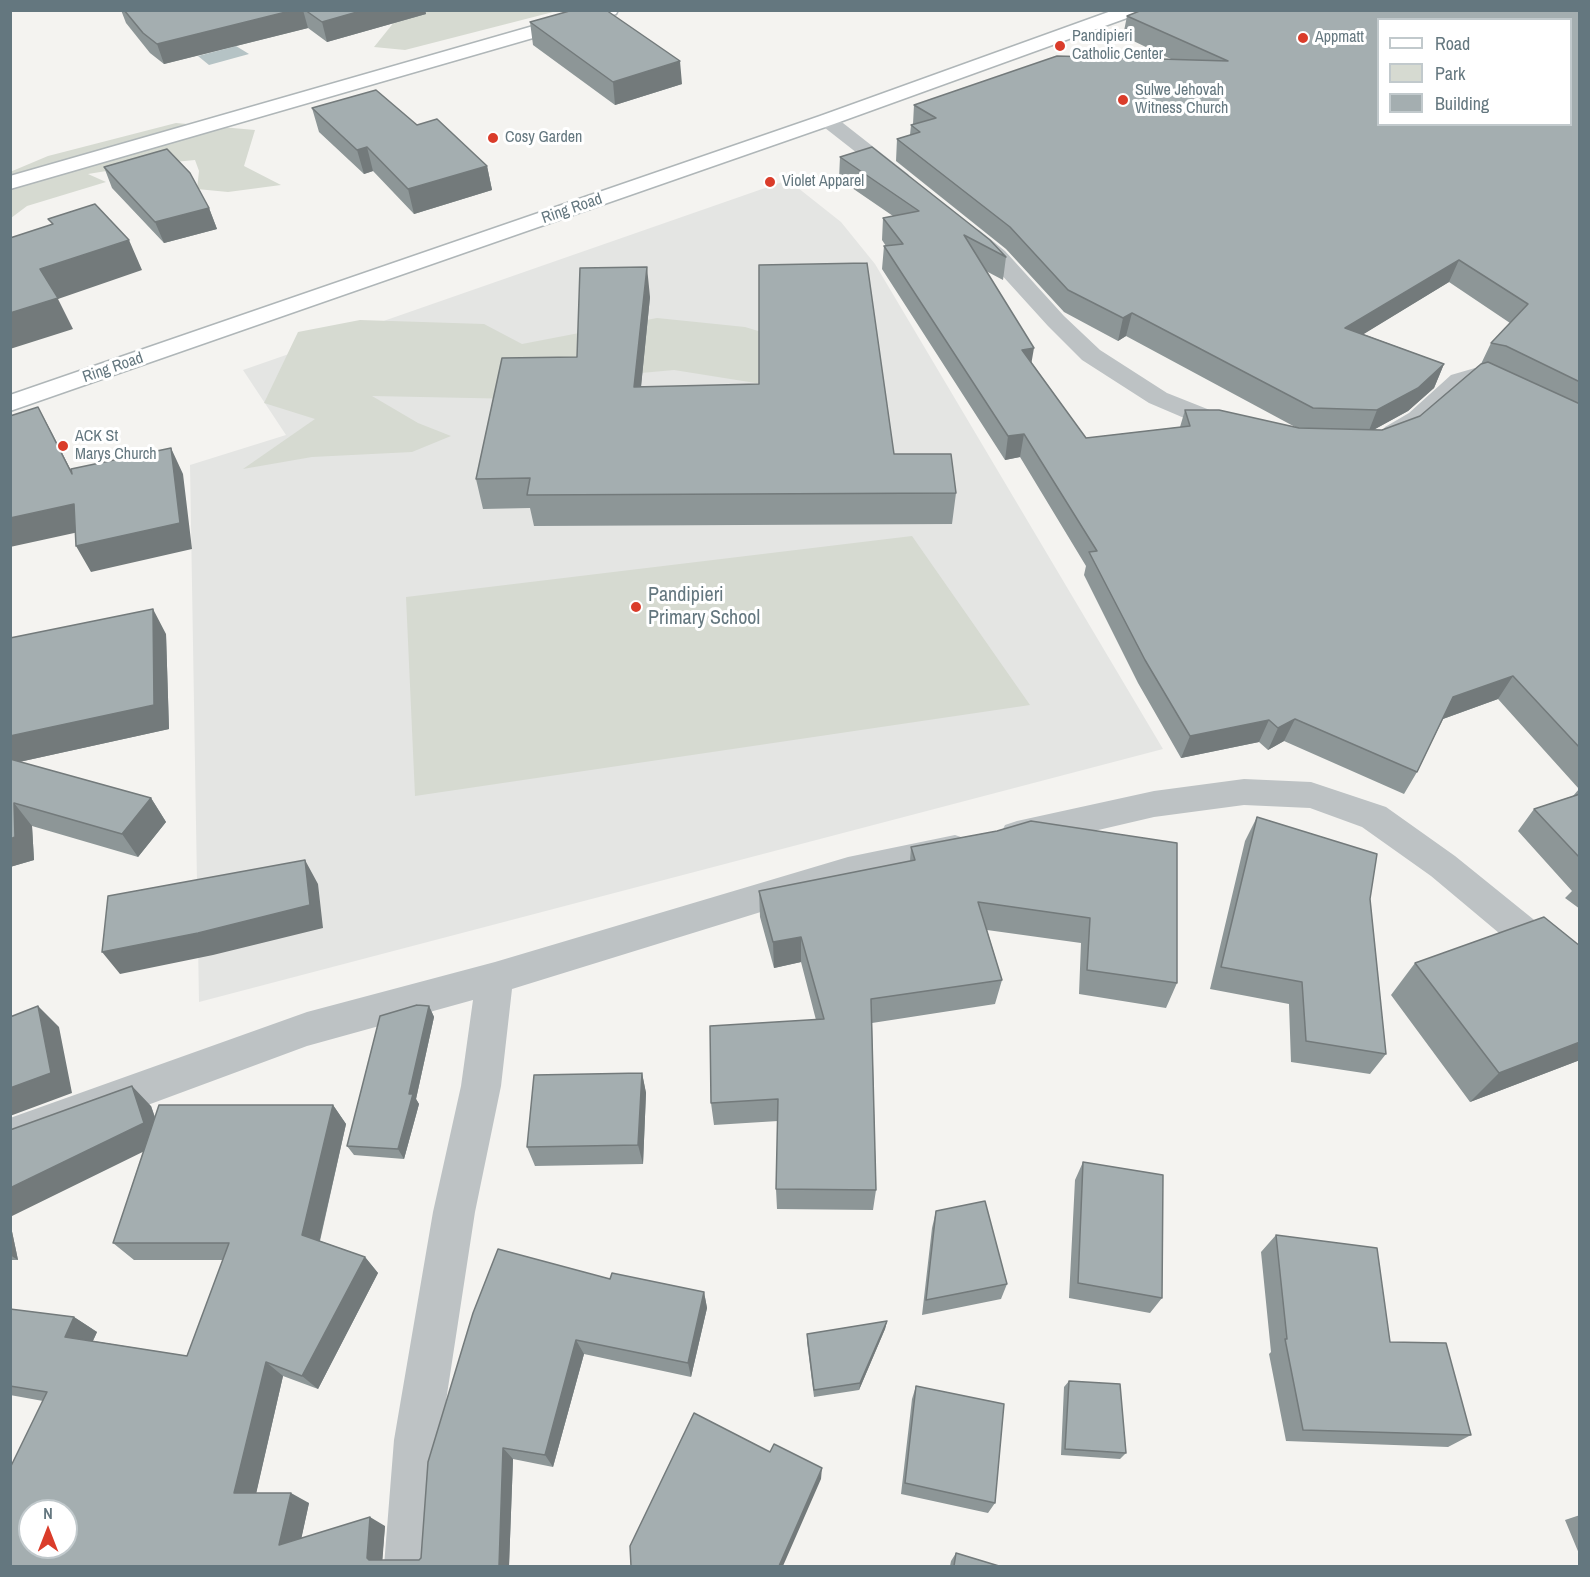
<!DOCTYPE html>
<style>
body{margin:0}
#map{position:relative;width:1590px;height:1577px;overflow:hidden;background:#f4f3f0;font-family:"Archivo Narrow",sans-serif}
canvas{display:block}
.frame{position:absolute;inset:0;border:12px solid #64777f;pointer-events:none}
.legend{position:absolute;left:1377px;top:18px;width:195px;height:108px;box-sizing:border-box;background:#fff;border:2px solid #c1c9cc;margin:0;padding:8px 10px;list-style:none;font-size:18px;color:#64777f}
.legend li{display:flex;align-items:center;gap:12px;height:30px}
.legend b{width:30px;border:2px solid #c1c9cc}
.north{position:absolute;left:18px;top:1499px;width:60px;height:60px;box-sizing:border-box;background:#fff;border:2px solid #c1c9cc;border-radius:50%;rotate:0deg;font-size:16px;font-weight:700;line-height:24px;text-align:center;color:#64777f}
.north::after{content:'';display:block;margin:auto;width:21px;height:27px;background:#da3c2a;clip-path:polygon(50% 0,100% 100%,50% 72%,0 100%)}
</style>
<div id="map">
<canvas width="1590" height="1577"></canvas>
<div class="frame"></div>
<ul class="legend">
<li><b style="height:8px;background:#fff"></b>Road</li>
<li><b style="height:16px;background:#d6dad1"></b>Park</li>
<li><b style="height:16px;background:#a4aeb0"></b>Building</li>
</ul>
<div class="north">N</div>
</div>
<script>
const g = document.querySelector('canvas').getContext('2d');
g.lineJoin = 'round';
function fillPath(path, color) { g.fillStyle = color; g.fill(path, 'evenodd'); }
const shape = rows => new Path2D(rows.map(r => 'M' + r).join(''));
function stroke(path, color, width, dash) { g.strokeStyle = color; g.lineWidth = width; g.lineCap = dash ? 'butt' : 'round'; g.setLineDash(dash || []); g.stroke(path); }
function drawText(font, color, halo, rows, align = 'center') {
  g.font = font + ' "Archivo Narrow",sans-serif'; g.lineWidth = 6; g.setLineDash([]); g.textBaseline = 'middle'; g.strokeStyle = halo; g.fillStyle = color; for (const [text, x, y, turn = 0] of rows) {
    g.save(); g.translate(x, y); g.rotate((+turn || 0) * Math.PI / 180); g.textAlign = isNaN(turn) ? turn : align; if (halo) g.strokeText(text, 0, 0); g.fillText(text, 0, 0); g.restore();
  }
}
fillPath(shape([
 [788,180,841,222,875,264,1163,749,199,1002,190,465,286,435,243,370]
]), '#e4e5e3');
fillPath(shape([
 [427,11,557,11,405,50,374,47,395,21],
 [176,123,255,130,244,166,281,185,228,192,197,189,199,171,195,160,143,165,88,174,106,182,27,206,11,218,10,172,48,156],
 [657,318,745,327,808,346,768,385,674,370,608,376,520,399,372,396,418,423,451,436,412,452,312,457,243,469,315,419,264,403,298,332,360,320,484,324,522,344],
 [912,536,1030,705,415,796,406,597]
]), '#d6dad1');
fillPath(shape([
 [236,46,249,54,209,65,198,56]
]), '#b5c3c5');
const secondary = shape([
 [589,10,618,10,616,14,10,189,10,176,589,10],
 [1114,10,1140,10,1138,14,834,124,10,411,10,395,820,116,1114,10]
]);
stroke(secondary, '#afb6b8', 3);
fillPath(shape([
 [827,114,834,116,908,174,911,178,908,182,901,184,894,182,820,124,817,120,820,116,827,114],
 [971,228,979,230,1005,251,1064,316,1100,350,1167,393,1235,420,1239,426,1235,432,1226,434,1217,432,1149,403,1082,360,1048,326,989,261,963,240,960,235,963,230,971,228],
 [1475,368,1494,371,1580,414,1580,432,1477,383,1469,385,1427,423,1403,439,1394,441,1385,439,1381,433,1385,427,1409,413,1451,375,1475,368],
 [1244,779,1311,782,1386,807,1455,856,1580,957,1580,995,1567,990,1431,876,1362,827,1310,808,1244,805,1154,817,1017,849,1005,845,1000,835,1005,825,1017,821,1154,791,1244,779],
 [955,835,967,839,972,849,967,859,848,885,512,989,501,1086,475,1212,440,1440,432,1566,384,1566,394,1440,433,1212,461,1086,473,1000,307,1046,10,1156,10,1118,307,1012,495,962,848,857,955,835]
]), '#bdc2c4');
fillPath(secondary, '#fff');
fillPath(shape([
 [121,10,425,10,426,14,327,42,308,28,164,64,150,53,126,23],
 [1580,10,1580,909,1565,898,1572,891,1518,831,1534,809,1573,796,1579,789,1498,699,1443,719,1417,772,1404,794,1284,741,1268,750,1259,742,1181,758,1138,683,1084,575,1086,566,1020,457,1005,460,882,269,884,246,886,246,882,240,883,218,893,216,839,179,840,157,1006,257,1003,280,986,271,1032,363,1086,438,1180,427,1185,410,1297,428,1126,336,1118,341,1064,312,1006,249,896,161,897,139,910,135,911,125,913,124,914,105,1173,60,1123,36,1127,16],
 [1449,282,1510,323,1491,343,1481,364,1420,416,1382,430,1373,430,1408,411,1434,388,1444,364,1363,334],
 [530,22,682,84,615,105,533,45],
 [312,108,417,125,487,166,492,190,414,214,373,171,364,174,319,132],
 [104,167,209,208,217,229,164,243,112,188],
 [650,297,641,386,894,454,956,493,952,524,534,526,530,508,483,509,476,479,577,357],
 [166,634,169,729,19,762,151,798,166,822,138,857,32,826,34,860,10,867,10,638],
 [1257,817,1370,899,1386,1054,1370,1074,1291,1062,1289,1004,1210,989,1245,841],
 [997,831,1177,983,1166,1008,1079,994,1081,943,987,930,1002,980,995,1004,872,1023,876,1190,873,1210,777,1209,776,1189,778,1121,714,1125,711,1103,816,1020,801,962,774,968,760,917,759,891,910,861,911,847],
 [1580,946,1580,1060,1470,1102,1391,995,1415,963],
 [429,1006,434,1017,416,1099,419,1104,404,1159,354,1155,347,1146],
 [642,1073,646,1093,643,1164,535,1166,527,1147],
 [333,1105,346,1124,320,1241,365,1257,378,1273,318,1389,283,1376,256,1493,309,1503,301,1539,385,1526,382,1560,419,1560,610,1279,704,1292,707,1308,691,1377,584,1354,553,1467,513,1459,509,1566,10,1566,43,1401,10,1395,10,1309,74,1317,97,1332,93,1341,187,1356,223,1260,134,1260,113,1243,143,1152,151,1106,155,1117],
 [1083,1162,1162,1298,1150,1313,1069,1298,1075,1180],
 [936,1211,1007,1284,1001,1299,922,1315,932,1228],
 [10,1222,18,1260,10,1260],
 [1276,1235,1390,1342,1471,1435,1448,1447,1286,1441,1269,1354,1271,1352,1261,1252],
 [887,1321,885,1329,859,1390,814,1397,807,1342,807,1334],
 [1069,1381,1126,1453,1120,1459,1061,1455,1064,1387],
 [916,1386,995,1503,988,1513,901,1494,912,1399],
 [1580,1515,1580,1556,1565,1520],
 [956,1553,999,1566,950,1566,951,1561]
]), '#8d9697');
fillPath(shape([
 [294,10,303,10,308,28,164,64,157,44],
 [364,10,425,10,426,14,327,42,322,22],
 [680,61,682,84,615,105,613,82],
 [367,147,373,171,364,174,357,150],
 [487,166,492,190,414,214,408,189],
 [209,208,217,229,164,243,155,222],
 [129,240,142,270,58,299,73,329,10,349,10,313,40,269],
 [1459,260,1449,282,1336,351,1345,328],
 [647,267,650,297,638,417,634,387],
 [1132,313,1126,336,1118,341,1123,318],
 [1034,348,1030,371,1022,350],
 [1444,364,1434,388,1408,411,1368,433,1377,410],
 [38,407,52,433,86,500,72,474],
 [1024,434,1020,457,1005,460,1008,436],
 [171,448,183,474,192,549,91,572,76,546],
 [74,504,88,530,10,547,10,518],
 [153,609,166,634,169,729,10,764,10,736],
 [1513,676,1498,699,1440,720,1453,697],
 [1295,719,1284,741,1268,750,1278,728],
 [1269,720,1259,742,1181,758,1190,736],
 [151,798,166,822,138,857,122,834],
 [14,803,32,826,34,860,10,867,10,839],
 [305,860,318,884,323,928,213,955,120,974,102,952],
 [801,937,801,962,774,968,773,942],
 [38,1006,59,1027,72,1093,10,1116,10,1088],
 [429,1006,434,1017,416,1099,419,1104,404,1159,398,1149,409,1094],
 [1580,1042,1580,1060,1470,1102,1499,1073],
 [642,1073,646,1093,643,1164,638,1145],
 [132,1086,151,1106,163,1142,10,1217,10,1188],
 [333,1105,346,1124,317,1252,302,1235],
 [10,1222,18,1260,10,1255],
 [365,1257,378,1273,318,1389,302,1376],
 [704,1292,707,1308,691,1377,688,1363],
 [74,1317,97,1332,88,1351,65,1337],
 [887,1321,885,1329,859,1390,860,1383],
 [576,1340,584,1354,553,1467,545,1455],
 [266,1362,283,1376,254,1503,234,1493],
 [503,1448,513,1459,509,1566,499,1566],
 [822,1468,821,1479,783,1566,779,1566],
 [291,1493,309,1503,298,1554,279,1545],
 [370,1517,385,1526,382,1566,369,1560,367,1558]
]), '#737a7b');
const building = shape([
 [124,10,294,10,157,44,143,33,124,10],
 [305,10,364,10,322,22,305,10],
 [573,10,606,10,680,61,613,82,530,22,573,10],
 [1142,10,1580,10,1580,382,1506,346,1491,343,1528,304,1459,260,1345,328,1444,364,1418,388,1377,410,1313,408,1132,313,1123,318,1068,290,1010,227,897,139,920,132,911,125,936,118,914,105,1057,56,1228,61,1127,16,1142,10],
 [1378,20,1570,20,1570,124,1378,124,1378,20],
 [376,90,417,125,437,119,487,166,408,189,367,147,357,150,312,108,376,90],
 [872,147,990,240,1006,257,964,235,1034,348,1022,350,1086,438,1190,426,1185,410,1219,410,1299,428,1382,430,1420,416,1481,364,1488,362,1580,404,1580,748,1513,676,1453,697,1417,772,1295,719,1278,728,1269,720,1190,736,1145,660,1089,552,1097,551,1024,434,1008,436,884,246,903,244,883,218,919,211,840,157,872,147],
 [167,149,190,173,209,208,155,222,104,167,167,149],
 [95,204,129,240,40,269,58,298,10,313,10,238,53,224,48,219,95,204],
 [867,263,894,454,951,454,956,493,527,495,530,478,476,479,502,358,577,357,580,268,647,267,634,387,759,384,759,265,867,263],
 [38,407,72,474,71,469,171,448,180,523,76,546,74,504,10,518,10,416,38,407],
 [153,609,154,705,10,736,10,638,153,609],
 [10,759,151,798,122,834,14,803,15,837,10,839,10,759],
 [1580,794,1580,858,1534,809,1580,794],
 [1257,817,1377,854,1370,899,1386,1054,1306,1041,1302,982,1221,967,1257,817],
 [1031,821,1177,843,1177,983,1087,970,1090,918,978,902,1002,980,871,999,876,1190,776,1189,778,1099,711,1103,710,1026,824,1019,801,937,773,942,759,891,915,860,911,847,997,831,1031,821],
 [305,860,310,905,198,933,102,952,108,896,305,860],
 [1544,917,1580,946,1580,1042,1499,1073,1415,963,1544,917],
 [417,1005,429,1006,409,1094,413,1094,398,1149,347,1146,380,1016,417,1005],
 [38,1006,51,1073,10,1088,10,1017,38,1006],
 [642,1073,638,1145,527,1147,534,1075,642,1073],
 [132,1086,144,1123,10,1188,10,1130,132,1086],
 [159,1105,333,1105,302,1235,365,1257,302,1376,266,1362,234,1493,291,1493,279,1545,370,1517,367,1558,369,1560,419,1560,421,1558,428,1462,473,1313,498,1249,610,1279,612,1273,704,1292,688,1363,576,1340,545,1455,503,1448,499,1566,10,1566,10,1468,47,1392,10,1386,10,1309,74,1317,65,1337,187,1356,229,1243,113,1243,159,1105],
 [30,1511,66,1511,66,1547,30,1547,30,1511],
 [1083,1162,1163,1175,1162,1298,1078,1283,1083,1162],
 [985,1201,1007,1284,926,1300,936,1211,985,1201],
 [1276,1235,1377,1248,1390,1342,1446,1343,1471,1435,1303,1430,1285,1339,1287,1339,1276,1235],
 [887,1321,860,1383,814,1390,807,1334,887,1321],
 [1069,1381,1120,1384,1126,1453,1065,1449,1069,1381],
 [916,1386,1004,1404,995,1503,905,1483,916,1386],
 [694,1413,770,1452,774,1444,822,1468,779,1566,631,1566,630,1546,694,1413],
 [956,1553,999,1566,954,1566,956,1553]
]);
fillPath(building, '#a4aeb0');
stroke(building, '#737a7b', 1.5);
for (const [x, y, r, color] of [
 [1303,38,6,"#da3c2a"],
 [1060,46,6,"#da3c2a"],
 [1123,100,6,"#da3c2a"],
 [493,138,6,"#da3c2a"],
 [770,182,6,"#da3c2a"],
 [63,446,6,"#da3c2a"],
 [636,607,6,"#da3c2a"]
]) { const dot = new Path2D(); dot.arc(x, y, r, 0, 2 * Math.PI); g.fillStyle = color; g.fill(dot); stroke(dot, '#fff', 2); }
drawText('16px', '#64777f', '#fff', [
 ["Pandipieri",1072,37],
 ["Catholic Center",1072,55],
 ["Appmatt",1315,38],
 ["Sulwe Jehovah",1135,91],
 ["Witness Church",1135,109],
 ["Cosy Garden",505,138],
 ["Violet Apparel",782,182],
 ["ACK St",75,437],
 ["Marys Church",75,455]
], 'left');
drawText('16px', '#64777f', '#fff', [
 ["Ring Road",572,209,-19],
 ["Ring Road",113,368,-19]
]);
drawText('20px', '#64777f', '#fff', [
 ["Pandipieri",648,596],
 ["Primary School",648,619]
], 'left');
</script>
